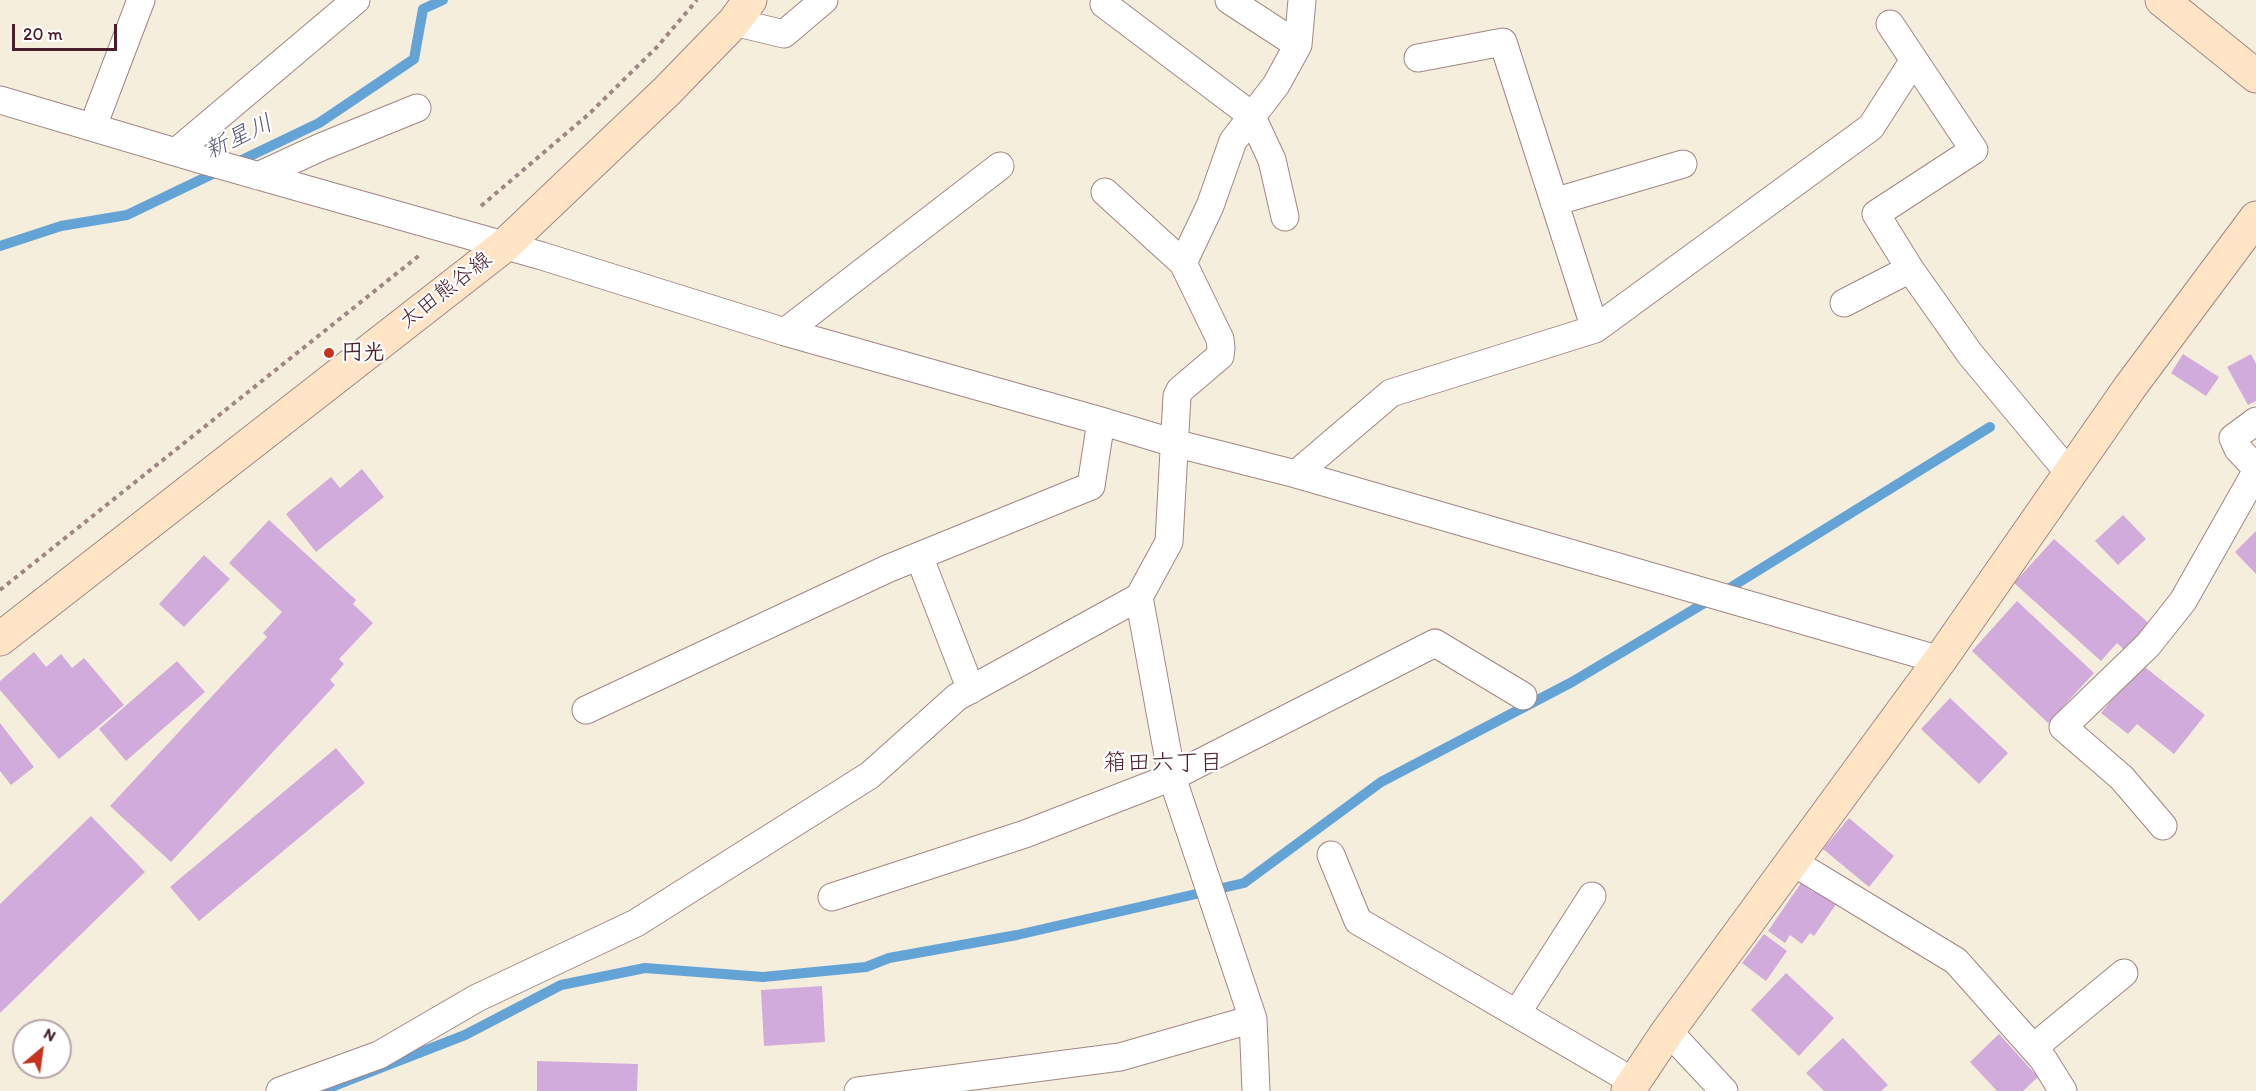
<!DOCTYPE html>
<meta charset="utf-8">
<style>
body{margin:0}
#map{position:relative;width:2256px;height:1091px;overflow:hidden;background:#f6eedd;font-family:Itim,sans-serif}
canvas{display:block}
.north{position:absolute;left:12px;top:1019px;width:60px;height:60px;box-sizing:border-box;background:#fff;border:2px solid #b7a5aa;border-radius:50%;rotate:29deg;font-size:16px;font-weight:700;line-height:24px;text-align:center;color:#4a1f2b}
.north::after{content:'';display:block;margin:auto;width:21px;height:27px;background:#c8321e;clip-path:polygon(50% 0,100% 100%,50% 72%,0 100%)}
.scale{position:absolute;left:12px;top:24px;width:105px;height:27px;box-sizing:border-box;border:3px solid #4a1f2b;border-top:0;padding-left:8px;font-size:18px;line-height:21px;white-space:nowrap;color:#4a1f2b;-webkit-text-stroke:4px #fff;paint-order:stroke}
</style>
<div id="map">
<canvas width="2256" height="1091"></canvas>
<div class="north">N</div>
<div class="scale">20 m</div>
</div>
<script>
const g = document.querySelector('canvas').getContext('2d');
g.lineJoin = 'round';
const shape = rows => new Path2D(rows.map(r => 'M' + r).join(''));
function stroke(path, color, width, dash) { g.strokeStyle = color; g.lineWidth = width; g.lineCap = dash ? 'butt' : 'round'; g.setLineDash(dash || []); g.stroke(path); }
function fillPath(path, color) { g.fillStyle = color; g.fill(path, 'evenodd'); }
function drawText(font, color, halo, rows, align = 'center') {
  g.font = font + ' Itim,"Klee One",sans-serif'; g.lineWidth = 4.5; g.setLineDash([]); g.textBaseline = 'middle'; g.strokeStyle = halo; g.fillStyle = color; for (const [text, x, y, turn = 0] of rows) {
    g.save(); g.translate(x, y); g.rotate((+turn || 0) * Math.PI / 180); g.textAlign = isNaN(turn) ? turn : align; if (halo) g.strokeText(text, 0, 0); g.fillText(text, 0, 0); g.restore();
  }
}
stroke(shape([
 [0,246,61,226,127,215,319,123,414,59,423,9,443,0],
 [321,1091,465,1035,561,985,645,968,763,977,866,967,889,958,1017,935,1244,883,1381,782,1572,682,1733,586,1990,427]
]), '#64a3d6', 10);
fillPath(shape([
 [2183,354,2219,377,2206,396,2171,373],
 [2251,354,2256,364,2256,401,2248,405,2227,367],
 [362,469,384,497,316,552,286,514,331,477,340,488],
 [2123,515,2146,539,2118,565,2095,541],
 [269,520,356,600,353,604,373,623,339,659,344,664,330,680,335,685,171,862,110,806,267,637,263,633,282,612,229,563],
 [2256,531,2256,574,2235,552],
 [2054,539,2152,626,2128,653,2117,643,2101,661,2014,583],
 [204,555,230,579,184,627,159,604],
 [2017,601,2094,673,2048,723,1972,651],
 [34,652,46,667,61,654,72,668,84,658,124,705,59,759,0,690,0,681],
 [177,661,205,692,126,761,99,729],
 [2141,664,2205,715,2174,754,2137,724,2128,734,2101,713],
 [1950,698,2008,753,1979,784,1921,729],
 [0,723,34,767,11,785,0,771],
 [336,748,365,783,199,921,170,887],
 [91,816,145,872,0,1013,0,904],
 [1849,818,1894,856,1869,887,1823,849],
 [1801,883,1813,892,1818,885,1839,900,1814,936,1810,933,1802,944,1790,935,1785,943,1768,931],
 [1764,934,1787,951,1766,981,1742,963],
 [1786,973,1834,1018,1799,1056,1751,1010],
 [822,986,825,1042,764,1046,761,990],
 [1999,1034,2038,1077,2023,1091,1997,1091,1970,1062],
 [1843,1038,1888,1085,1881,1091,1824,1091,1806,1073],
 [537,1061,638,1064,637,1091,537,1091]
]), '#d1abdb');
const street = shape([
 [1229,0,1298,45],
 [1104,4,1251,115,1272,160,1285,217],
 [734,22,784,34,824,0],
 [1890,24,1974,150,1876,214,1910,269,1970,354,2070,474],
 [0,100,199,159,542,256,785,332,1101,421,1174,443,1296,474,1940,660],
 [93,126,141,0],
 [176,152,356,0],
 [258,176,321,147,417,108],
 [1105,192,1183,263],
 [1554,202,1683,164],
 [1844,303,1910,269],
 [1595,329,1871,127,1914,60],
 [785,332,1000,166],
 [2256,421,2233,438,2238,449,2256,468],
 [1296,474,1391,393,1595,329,1503,42,1418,58],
 [919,556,971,690],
 [586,710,887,569,1091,486,1101,421],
 [2163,826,2122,778,2063,727,2148,645,2183,601,2256,472],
 [1331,855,1358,921,1634,1082],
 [1793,862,1956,961,2043,1059,2063,1091],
 [832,897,1025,834,1172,777,1435,643,1523,696],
 [1517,1013,1592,896],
 [1668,1031,1724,1091],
 [2033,1048,2124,973],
 [280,1091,379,1055,477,998,636,923,870,775,957,697,1139,597],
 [858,1091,1120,1057,1253,1019],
 [1256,1091,1253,1019,1172,777,1139,597,1169,542,1177,396,1180,390,1220,356,1221,348,1220,339,1183,263,1210,206,1233,141,1276,85,1298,45,1302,0]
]);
const secondary = shape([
 [2162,0,2256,76],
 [0,639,504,246,667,91,734,22,750,0],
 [1628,1091,1668,1031,1940,660,2130,387,2256,218]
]);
stroke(street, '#a08684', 29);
stroke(secondary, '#a08684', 35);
stroke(shape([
 [481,206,589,114,657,47,697,0],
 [0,590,421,254]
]), '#a08684', 4, [4.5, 4.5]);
stroke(street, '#fff', 27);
stroke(secondary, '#ffe4c6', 33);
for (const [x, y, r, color] of [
 [329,353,6,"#c8321e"]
]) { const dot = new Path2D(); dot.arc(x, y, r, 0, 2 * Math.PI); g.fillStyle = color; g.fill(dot); stroke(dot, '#fff', 2); }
drawText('22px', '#4a1f2b', '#fff', [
 ["太田熊谷線",446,291,-38]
]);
drawText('bold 22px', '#4a1f2b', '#fff', [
 ["円光",341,353]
], 'left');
drawText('italic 24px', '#565a78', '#fff', [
 ["新星川",239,138,-25]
]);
drawText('24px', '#4a1f2b', '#fff', [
 ["箱田六丁目",1163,764]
]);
</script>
